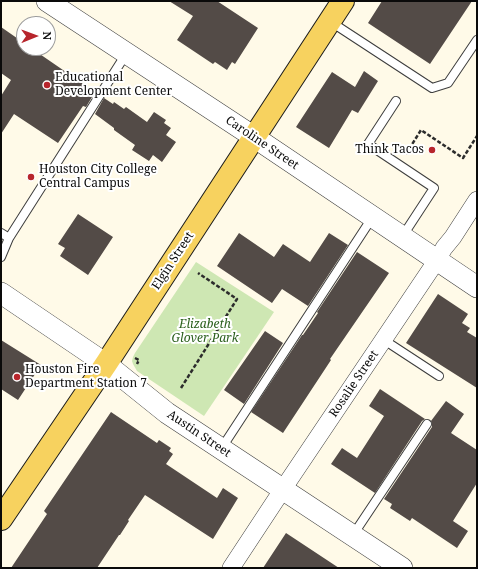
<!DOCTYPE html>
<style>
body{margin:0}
#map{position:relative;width:478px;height:569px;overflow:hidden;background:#fffae8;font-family:"Noto Serif",serif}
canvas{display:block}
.frame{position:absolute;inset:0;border:2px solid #0a0a0a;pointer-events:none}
.north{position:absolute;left:16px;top:16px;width:40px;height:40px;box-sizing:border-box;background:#fff;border:1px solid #9d9d9d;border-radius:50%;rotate:89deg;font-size:11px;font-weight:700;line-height:16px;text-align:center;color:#0a0a0a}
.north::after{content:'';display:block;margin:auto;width:14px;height:18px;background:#b7252c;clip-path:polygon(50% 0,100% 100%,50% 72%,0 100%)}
</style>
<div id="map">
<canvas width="478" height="569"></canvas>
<div class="frame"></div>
<div class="north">N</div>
</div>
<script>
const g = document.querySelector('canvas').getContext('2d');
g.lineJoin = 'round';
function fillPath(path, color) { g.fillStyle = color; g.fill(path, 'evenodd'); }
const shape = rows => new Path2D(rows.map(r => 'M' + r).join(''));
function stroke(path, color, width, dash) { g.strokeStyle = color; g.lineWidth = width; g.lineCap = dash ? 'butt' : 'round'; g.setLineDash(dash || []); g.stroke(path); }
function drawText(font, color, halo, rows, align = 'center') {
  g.font = font + ' "Noto Serif",serif'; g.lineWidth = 4; g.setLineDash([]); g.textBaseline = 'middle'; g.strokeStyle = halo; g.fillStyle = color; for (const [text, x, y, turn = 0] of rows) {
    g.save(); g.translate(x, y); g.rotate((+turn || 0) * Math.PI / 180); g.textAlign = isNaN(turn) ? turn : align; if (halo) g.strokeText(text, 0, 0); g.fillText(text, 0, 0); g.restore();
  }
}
fillPath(shape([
 [196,262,274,312,204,416,137,371,133,364,132,361,133,357,135,353]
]), '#cee7b3');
fillPath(shape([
 [169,1,217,1,258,28,235,64,232,62,227,70,215,62,213,64,177,40,193,16],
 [382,1,472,1,430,64,368,23],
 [1,27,24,43,24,48,31,48,95,92,86,107,83,106,58,143,14,114,1,134,1,96,11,80,1,73],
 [364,71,378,81,358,113,352,110,329,148,296,127,332,72,355,87],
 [104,98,113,104,114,102,124,109,126,107,147,122,154,112,166,120,164,123,171,128,166,135,176,142,162,162,153,155,149,161,132,150,135,145,114,130,114,128,95,114],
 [78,214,113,237,88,275,60,256,65,248,58,244],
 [239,233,274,257,283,244,310,262,329,233,348,245,308,306,282,289,272,303,217,266],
 [357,252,389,273,330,359,331,360,283,433,251,412,302,335,303,335,318,313,317,312],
 [438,294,468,314,462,323,470,328,467,332,477,338,477,388,406,343],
 [265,331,283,343,244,404,224,390],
 [1,340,41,365,18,400,1,389],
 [380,389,425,419,422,421,375,493,331,464,342,448,357,458,384,416,369,406],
 [446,401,464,414,451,433,477,450,477,483,453,521,468,531,457,548,412,518,410,521,390,508,392,504,384,499,432,427,432,424,431,421],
 [111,412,157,443,159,440,171,448,169,451,173,454,166,464,217,498,223,488,238,498,213,539,145,495,128,520,129,521,120,535,119,535,97,568,11,568,47,514,44,511],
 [286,533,339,568,263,568]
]), '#534b47');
const service = shape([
 [331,22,432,88,448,83,477,40],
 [396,101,368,144,434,188,402,237],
 [1,233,9,238],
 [1,257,9,238,126,54],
 [384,340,439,376],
 [221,449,372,218],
 [353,535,427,424]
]);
const minor = shape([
 [231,568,283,489,437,260,444,248,453,237,477,200]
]);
const tertiary = shape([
 [47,1,254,137,477,287],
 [1,293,106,364,167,413,402,568]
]);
const primary = shape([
 [1,519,106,364,343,1]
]);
stroke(service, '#3d3d3d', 10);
stroke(minor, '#3d3d3d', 18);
stroke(tertiary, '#3d3d3d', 22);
stroke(primary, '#1b1b1b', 24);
stroke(shape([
 [406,154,421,130,463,158,477,136],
 [135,358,139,360,137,364],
 [181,388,237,299,198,273]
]), '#2c2c2c', 2.5, [4, 2]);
stroke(service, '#fff', 8);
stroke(minor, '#fff', 17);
stroke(tertiary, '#fff', 21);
stroke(primary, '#f7d25f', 22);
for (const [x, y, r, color] of [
 [47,85,4,"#b7252c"],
 [432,150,4,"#b7252c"],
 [31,177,4,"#b7252c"],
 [17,377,4,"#b7252c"]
]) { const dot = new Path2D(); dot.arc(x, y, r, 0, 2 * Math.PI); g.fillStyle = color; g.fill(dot); stroke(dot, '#fff', 1.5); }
drawText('12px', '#0a0a0a', '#fff', [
 ["Educational",55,78],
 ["Development Center",55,92],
 ["Think Tacos",424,150,"right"],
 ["Houston City College",39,170],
 ["Central Campus",39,184],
 ["Houston Fire",25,370],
 ["Department Station 7",25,384]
], 'left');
drawText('12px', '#0a0a0a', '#fff', [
 ["Caroline Street",262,143,34],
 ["Elgin Street",173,261,-57],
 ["Rosalie Street",354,384,-56],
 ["Austin Street",199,434,34]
]);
drawText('italic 12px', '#2b601d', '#fff', [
 ["Elizabeth",205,325],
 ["Glover Park",205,339]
]);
</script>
